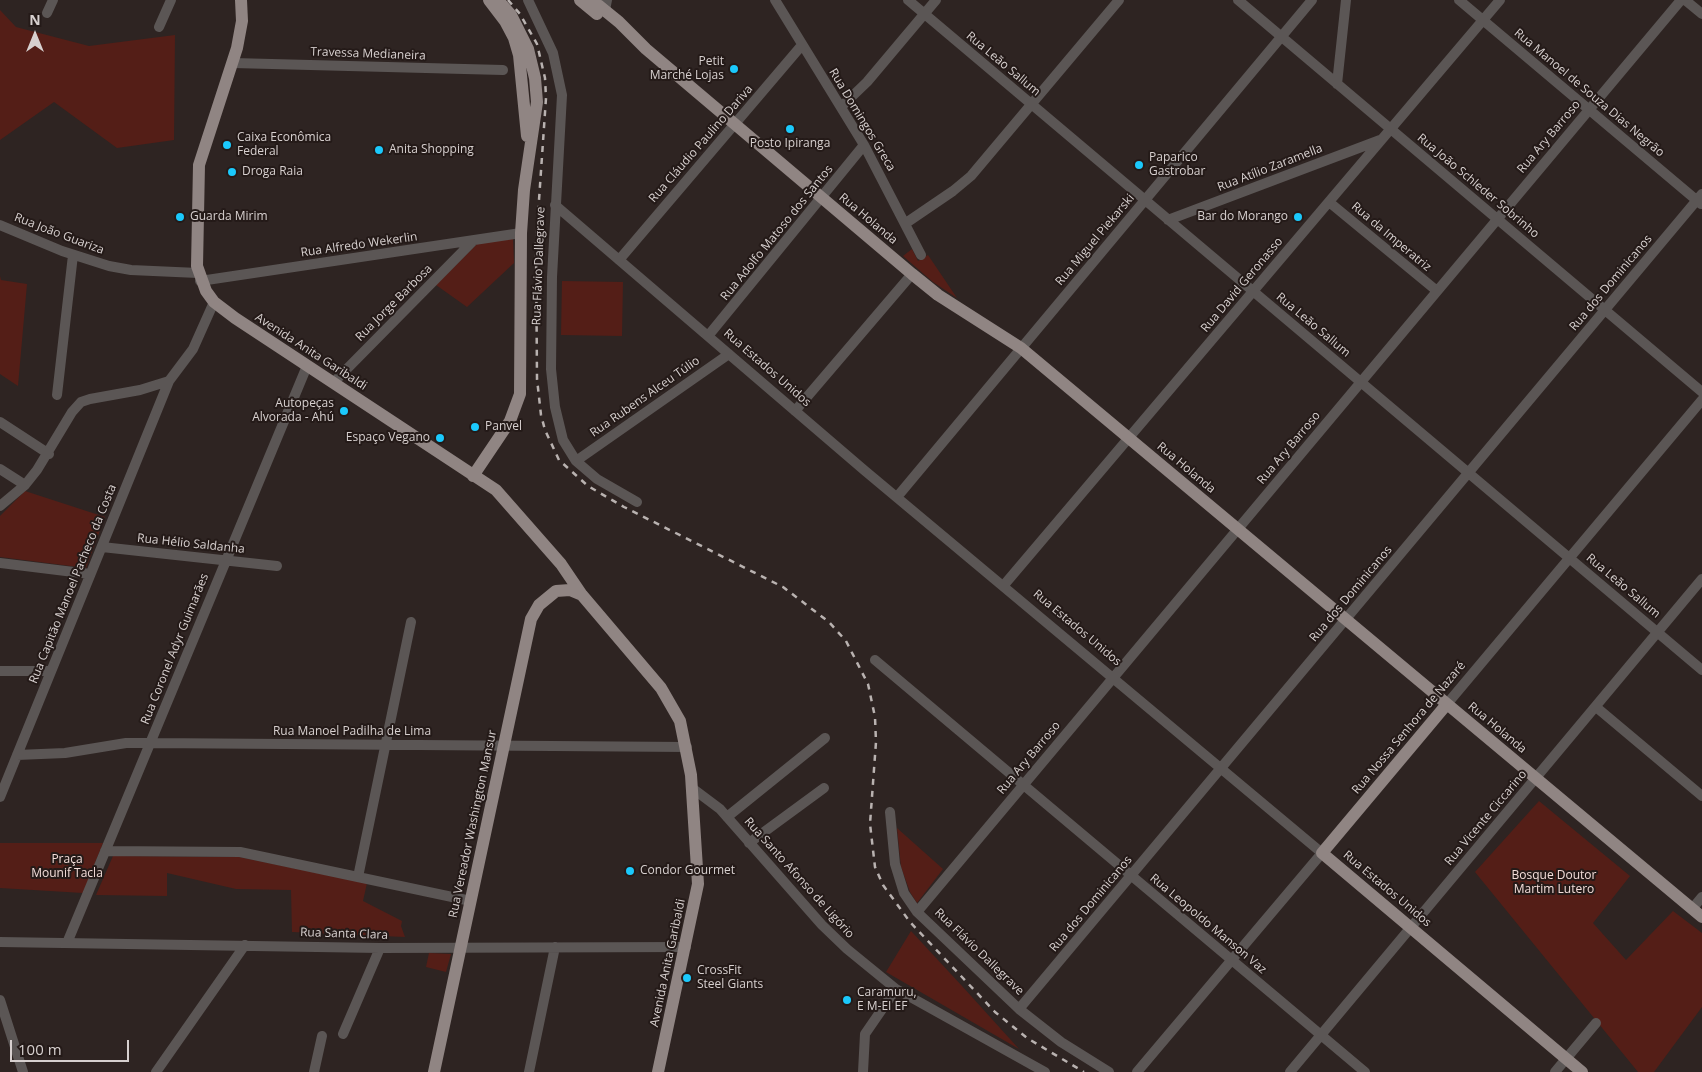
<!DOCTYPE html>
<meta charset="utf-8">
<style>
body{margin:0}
#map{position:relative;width:1702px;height:1072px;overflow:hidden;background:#2e2422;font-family:"Open Sans",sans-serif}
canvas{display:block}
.north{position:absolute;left:10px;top:10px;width:50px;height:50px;-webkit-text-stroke:4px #241a18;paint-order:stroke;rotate:0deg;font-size:14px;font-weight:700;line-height:20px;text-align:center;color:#d7d0cf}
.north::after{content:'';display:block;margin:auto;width:18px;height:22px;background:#d7d0cf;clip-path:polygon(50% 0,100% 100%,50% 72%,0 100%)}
.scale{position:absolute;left:10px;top:1040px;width:119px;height:22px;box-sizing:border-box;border:2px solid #d7d0cf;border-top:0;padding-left:6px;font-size:15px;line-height:18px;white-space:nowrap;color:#d7d0cf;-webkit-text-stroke:4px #241a18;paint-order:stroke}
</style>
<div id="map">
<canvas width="1702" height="1072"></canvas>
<div class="north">N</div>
<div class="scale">100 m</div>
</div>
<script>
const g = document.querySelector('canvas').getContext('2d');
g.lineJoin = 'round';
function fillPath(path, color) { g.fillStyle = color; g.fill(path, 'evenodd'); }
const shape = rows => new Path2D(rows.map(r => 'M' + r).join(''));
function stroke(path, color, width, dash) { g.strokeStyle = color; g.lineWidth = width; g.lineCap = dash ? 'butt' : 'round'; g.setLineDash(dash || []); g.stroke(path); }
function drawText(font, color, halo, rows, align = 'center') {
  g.font = font + ' "Open Sans",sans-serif'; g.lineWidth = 4; g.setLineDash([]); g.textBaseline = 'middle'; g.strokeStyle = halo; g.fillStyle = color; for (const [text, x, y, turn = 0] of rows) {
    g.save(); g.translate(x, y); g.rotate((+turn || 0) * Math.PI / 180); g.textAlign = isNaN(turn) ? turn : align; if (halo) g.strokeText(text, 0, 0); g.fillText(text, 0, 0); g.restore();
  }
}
fillPath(shape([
 [0,10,16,27,89,46,175,35,174,140,117,148,54,102,0,140],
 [513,238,514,263,467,307,436,285,479,242],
 [912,249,918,261,928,255,957,298,933,282,903,256],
 [0,276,1,280,27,284,18,386,0,374],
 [562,281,623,282,622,336,561,335],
 [25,491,105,517,86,568,0,557,0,516],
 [1539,801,1630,876,1593,923,1626,960,1673,911,1702,933,1702,1007,1654,1072,1638,1072,1475,872],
 [897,828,943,869,917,903,910,892,901,867],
 [0,843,103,843,83,893,0,888],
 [113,856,239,857,367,883,363,901,402,921,401,926,405,937,292,932,291,890,236,889,167,873,167,896,96,895],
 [911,931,962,986,1019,1049,886,972],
 [429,953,451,954,446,972,426,967]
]), '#541e17');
stroke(shape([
 [528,0,553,53,562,95,552,277,551,369,555,407,563,440,576,461,597,479,637,502],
 [775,0,864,145,921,255],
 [908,0,1702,670],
 [1238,0,1702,392],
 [1459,0,1701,204],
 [1685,0,1702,14],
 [605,10,607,0],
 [47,13,53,0],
 [159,27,171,0],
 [233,63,503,70],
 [1337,84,1346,0],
 [841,107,867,82,936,0],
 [1329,202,1437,291],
 [555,205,864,470,1322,853,1137,1072],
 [1168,220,1380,140],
 [906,223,953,191,971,176,1119,0],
 [0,225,62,251,109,266,131,270,198,273],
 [619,260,802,45],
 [200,281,521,233],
 [708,336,864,145],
 [333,383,474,240],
 [57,395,73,255],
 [795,411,912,274],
 [0,422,49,454],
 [576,461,729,354],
 [0,469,25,485],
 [897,497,1312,0],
 [0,506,25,485,37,470,72,412,81,402,90,399,140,390,169,381,193,349,214,302],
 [102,547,277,566],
 [0,563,90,574],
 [1004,585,1500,0],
 [875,660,1365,1072],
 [0,671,51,671],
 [1447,704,1702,400],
 [1596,707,1702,796],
 [17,755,65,753,126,743,150,743,687,747],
 [692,788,720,809,822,925,847,949,896,989,1045,1072],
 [0,797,169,381],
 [890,812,895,864,904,893,917,912,1019,1009,1061,1042,1109,1072],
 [727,817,825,738],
 [749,843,824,788],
 [105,851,240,852,471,901],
 [358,877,411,622],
 [1692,909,1702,897],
 [917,912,1681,0],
 [0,942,380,948,686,947],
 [67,943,307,366],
 [0,1000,23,1072],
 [1019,1009,1702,194],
 [343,1034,380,948],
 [156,1072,245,945],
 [314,1072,322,1036],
 [529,1072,555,947],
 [863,1072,865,1034,896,989],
 [1290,1072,1702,579],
 [1555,1072,1596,1023]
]), '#5b5655', 10);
stroke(shape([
 [241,0,242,21,237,48,199,165,197,266,206,291,214,302,235,318,496,490,561,564,582,595,661,688,680,721,691,775,698,884,658,1072],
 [489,0,505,21,514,38,519,55,527,136],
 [580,0,597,14],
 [592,0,619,22,646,49,912,274,938,295,1021,348,1702,917],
 [473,476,510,421,520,394,521,233,524,190,537,102,535,78,528,49,511,15,498,0],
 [1447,704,1322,853,1582,1072],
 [434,1072,531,619,539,605,556,591,570,590,582,595]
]), '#908583', 12);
stroke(shape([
 [508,0,520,14,537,44,545,78,546,98,536,244,537,379,541,415,545,430,559,460,588,486,624,507,783,587,829,622,846,641,868,684,875,717,876,742,870,824,875,867,883,885,910,922,995,1012,1027,1038,1084,1072]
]), '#b9b2b0', 2.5, [6, 6]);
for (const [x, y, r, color] of [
 [734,69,5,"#1bc9fc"],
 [790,129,5,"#1bc9fc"],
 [227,145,5,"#1bc9fc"],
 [379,150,5,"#1bc9fc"],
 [1139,165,5,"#1bc9fc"],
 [232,172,5,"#1bc9fc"],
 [180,217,5,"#1bc9fc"],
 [1298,217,5,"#1bc9fc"],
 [344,411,5,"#1bc9fc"],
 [475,427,5,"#1bc9fc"],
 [440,438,5,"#1bc9fc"],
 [630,871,5,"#1bc9fc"],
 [687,978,5,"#1bc9fc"],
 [847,1000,5,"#1bc9fc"]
]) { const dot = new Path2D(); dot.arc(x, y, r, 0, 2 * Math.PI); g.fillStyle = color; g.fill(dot); stroke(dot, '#241a18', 2); }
drawText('12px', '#d7d0cf', '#241a18', [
 ["Travessa Medianeira",368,54,2],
 ["Rua Leão Sallum",1003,64,40],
 ["Rua Manoel de Souza Dias Negrão",1589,93,40],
 ["Rua Domingos Greca",862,120,59],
 ["Rua Ary Barroso",1549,137,-50],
 ["Rua Cláudio Paulino Dariva",701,144,-49],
 ["Rua Atílio Zaramella",1270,168,-21],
 ["Rua João Schleder Sobrinho",1478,186,40],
 ["Rua Holanda",868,219,40],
 ["Rua Adolfo Matoso dos Santos",777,233,-51],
 ["Rua João Guariza",59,234,21],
 ["Rua da Imperatriz",1391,237,40],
 ["Rua Miguel Piekarski",1095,240,-50],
 ["Rua Alfredo Wekerlin",359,245,-8],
 ["Rua Flávio Dallegrave",539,266,-88],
 ["Rua dos Dominicanos",1611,283,-50],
 ["Rua David Geronasso",1242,285,-50],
 ["Rua Jorge Barbosa",394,303,-45],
 ["Rua Leão Sallum",1313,325,40],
 ["Avenida Anita Garibaldi",311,352,33],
 ["Rua Estados Unidos",767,368,41],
 ["Rua Rubens Alceu Túlio",645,397,-35],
 ["Rua Ary Barroso",1289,448,-50],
 ["Rua Holanda",1186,468,40],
 ["Rua Hélio Saldanha",191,544,6],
 ["Rua Capitão Manoel Pacheco da Costa",73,584,-68],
 ["Rua Leão Sallum",1623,586,40],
 ["Rua dos Dominicanos",1351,594,-50],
 ["Rua Estados Unidos",1077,628,40],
 ["Rua Coronel Adyr Guimarães",175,649,-68],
 ["Rua Nossa Senhora de Nazaré",1409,728,-50],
 ["Rua Holanda",1497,728,40],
 ["Rua Manoel Padilha de Lima",352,732],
 ["Rua Ary Barroso",1029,758,-50],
 ["Rua Vicente Ciccarino",1486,818,-50],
 ["Rua Vereador Washington Mansur",473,824,-78],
 ["Rua Santo Afonso de Ligório",799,878,48],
 ["Rua Estados Unidos",1387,889,40],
 ["Rua dos Dominicanos",1091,904,-50],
 ["Rua Leopoldo Manson Vaz",1208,924,40],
 ["Rua Santa Clara",344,934,2],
 ["Rua Flávio Dallegrave",979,952,44],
 ["Avenida Anita Garibaldi",668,963,-78]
]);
drawText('12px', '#d7d0cf', '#241a18', [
 ["Petit",724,62,"right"],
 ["Marché Lojas",724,76,"right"],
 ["Caixa Econômica",237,138],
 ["Federal",237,152],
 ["Posto Ipiranga",790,144,"center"],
 ["Anita Shopping",389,150],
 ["Paparico",1149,158],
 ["Gastrobar",1149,172],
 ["Droga Raia",242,172],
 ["Guarda Mirim",190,217],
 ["Bar do Morango",1288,217,"right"],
 ["Autopeças",334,404,"right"],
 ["Alvorada - Ahú",334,418,"right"],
 ["Panvel",485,427],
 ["Espaço Vegano",430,438,"right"],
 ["Condor Gourmet",640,871],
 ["CrossFit",697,971],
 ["Steel Giants",697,985],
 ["Caramuru,",857,993],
 ["E M-EI EF",857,1007]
], 'left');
drawText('12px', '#f3ddd9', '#241a18', [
 ["Praça",67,860],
 ["Mounif Tacla",67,874],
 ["Bosque Doutor",1554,876],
 ["Martim Lutero",1554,890]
]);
</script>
